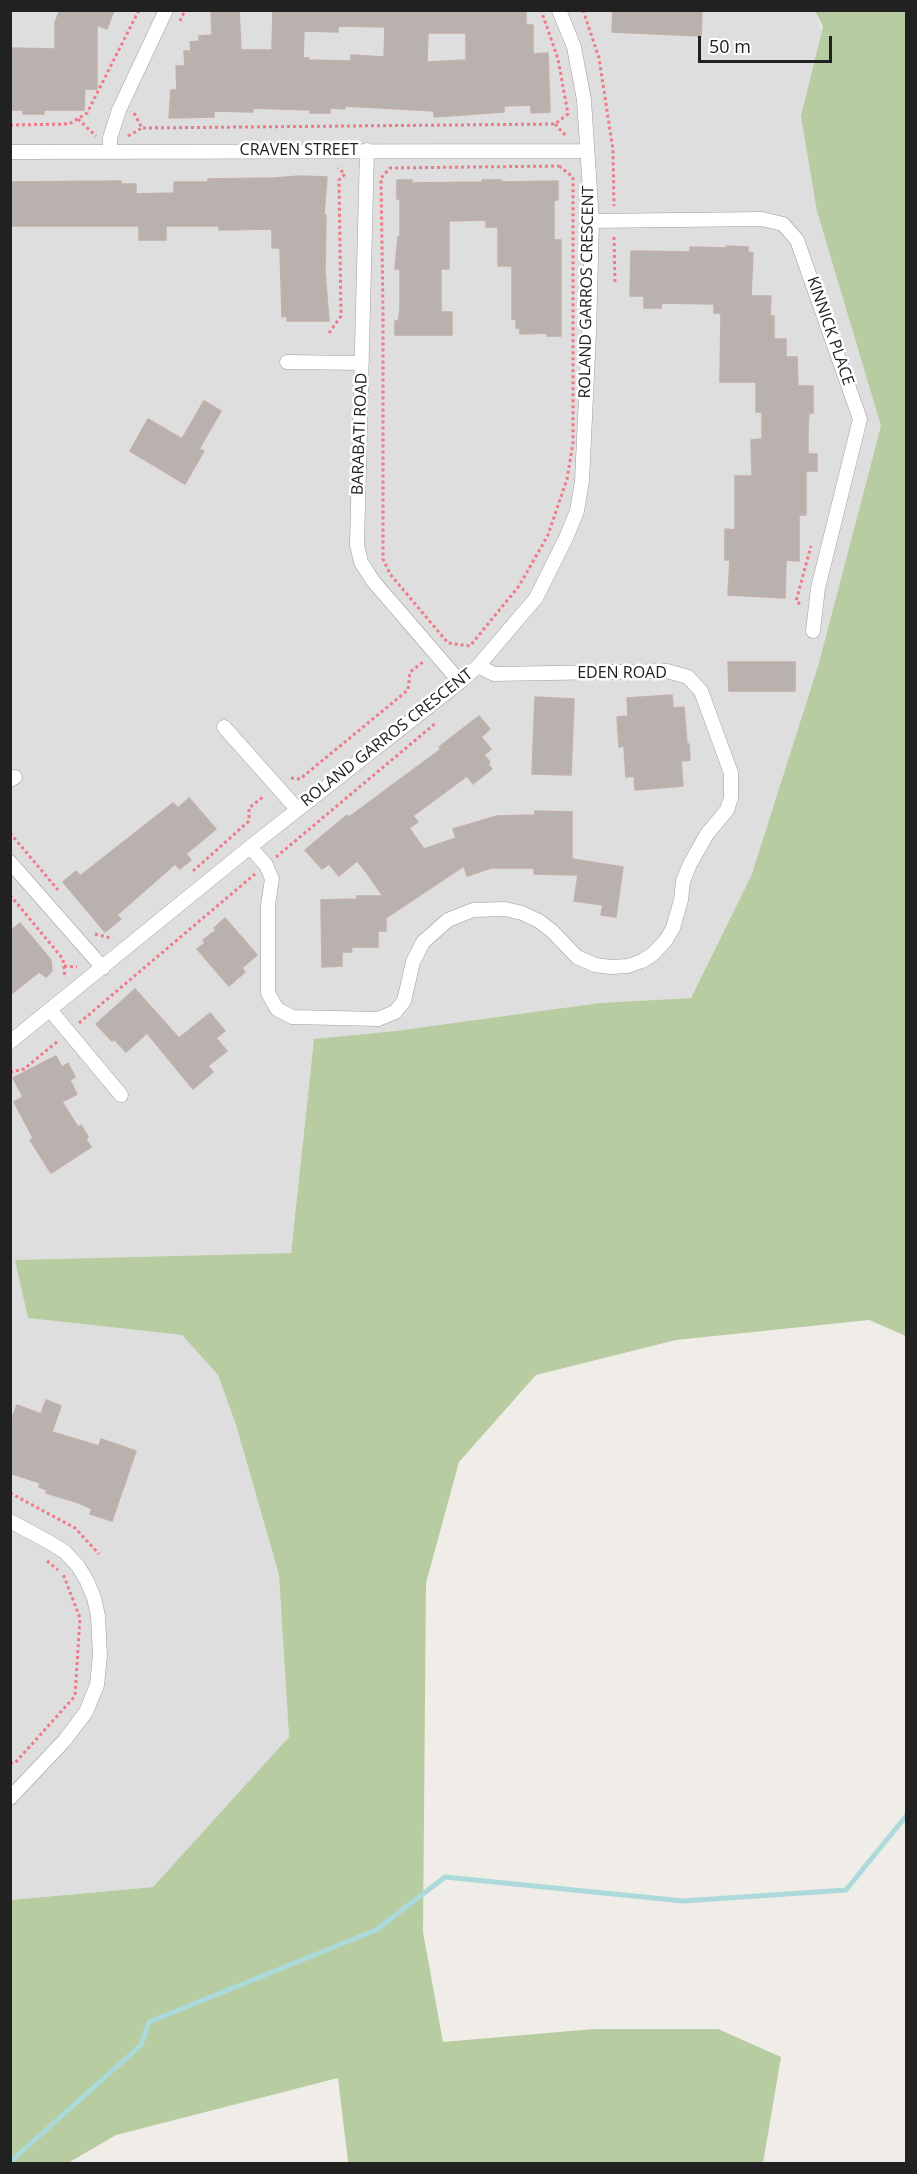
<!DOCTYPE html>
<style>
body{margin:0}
#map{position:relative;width:917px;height:2174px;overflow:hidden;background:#f0ece8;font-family:"Open Sans",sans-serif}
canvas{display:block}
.frame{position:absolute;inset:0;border:12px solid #212121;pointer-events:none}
.scale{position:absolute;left:698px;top:36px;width:134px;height:27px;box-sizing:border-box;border:3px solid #212121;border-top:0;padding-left:8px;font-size:18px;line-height:21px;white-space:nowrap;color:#212121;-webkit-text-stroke:4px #fff;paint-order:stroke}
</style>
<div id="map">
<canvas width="917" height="2174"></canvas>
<div class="frame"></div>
<div class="scale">50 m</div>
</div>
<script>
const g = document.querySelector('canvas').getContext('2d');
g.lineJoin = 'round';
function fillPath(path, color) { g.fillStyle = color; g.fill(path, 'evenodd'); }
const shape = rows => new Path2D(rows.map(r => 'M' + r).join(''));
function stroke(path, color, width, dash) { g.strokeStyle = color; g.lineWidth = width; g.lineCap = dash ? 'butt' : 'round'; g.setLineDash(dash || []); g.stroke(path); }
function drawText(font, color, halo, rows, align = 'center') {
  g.font = font + ' "Open Sans",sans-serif'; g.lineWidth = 5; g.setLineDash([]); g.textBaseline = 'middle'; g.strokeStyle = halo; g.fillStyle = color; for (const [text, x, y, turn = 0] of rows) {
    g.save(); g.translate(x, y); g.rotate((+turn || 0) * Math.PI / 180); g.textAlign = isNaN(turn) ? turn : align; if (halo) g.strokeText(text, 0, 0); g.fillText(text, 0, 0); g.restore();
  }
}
fillPath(shape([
 [11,11,815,11,906,269,906,482,828,718,691,998,600,1003,313,1047,291,1253,16,1260,28,1318,182,1335,218,1375,236,1425,279,1575,289,1738,153,1887,11,1900]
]), '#dfdede');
fillPath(shape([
 [815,11,906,11,906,1336,869,1320,676,1340,536,1375,459,1462,426,1583,423,1932,443,2042,594,2029,718,2029,781,2057,763,2163,380,2164,348,2162,338,2078,116,2135,68,2163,11,2163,11,1900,153,1887,289,1737,279,1575,236,1425,218,1375,182,1335,28,1318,15,1260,291,1253,314,1039,396,1031,600,1003,691,998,752,874,819,663,881,426,817,211,801,116,823,27]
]), '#b7cca0');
stroke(shape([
 [10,2162,141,2045,149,2022,376,1930,445,1877,683,1901,846,1890,906,1816]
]), '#acdada', 5);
const building = shape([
 [60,10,114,10,107,29,97,25,97,89,85,89,84,110,44,110,44,114,23,114,23,110,10,110,10,48,55,49,55,22,60,10],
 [211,10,239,10,241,50,272,50,273,10,526,10,526,25,533,25,533,54,548,53,550,112,531,113,531,105,504,106,504,112,434,117,434,111,345,106,345,109,330,108,330,113,310,113,310,110,253,108,253,112,214,111,214,117,169,118,171,90,177,90,176,66,185,66,184,51,191,51,190,42,199,41,199,36,212,35,211,10],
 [338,26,385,27,384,57,351,55,351,61,308,60,309,58,303,58,304,31,338,32,338,26],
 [428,33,466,33,466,60,427,62,428,33],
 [613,10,702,10,701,36,612,32,613,10],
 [300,176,327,177,324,215,326,215,325,273,329,321,287,321,287,316,282,317,280,248,272,248,272,229,219,230,219,226,166,226,166,240,139,240,139,226,10,226,10,182,121,181,121,184,136,184,136,194,174,193,174,182,208,182,208,179,274,178,300,176],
 [397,180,412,180,412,183,482,182,482,180,501,180,501,182,558,181,558,200,554,200,554,240,561,240,561,336,547,336,547,333,520,334,520,328,516,328,516,319,512,319,512,266,498,266,498,227,486,227,486,221,482,220,449,221,449,269,441,269,441,312,452,312,452,335,395,335,395,321,398,321,400,311,400,269,395,269,398,237,400,237,400,199,397,199,397,180],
 [727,246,748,247,748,252,753,253,751,296,771,296,770,316,774,316,774,339,786,339,786,357,797,357,798,386,813,386,813,413,809,413,808,427,808,454,817,454,817,471,806,471,806,515,799,515,799,561,786,560,785,598,728,595,730,560,725,560,725,529,735,530,735,476,752,476,751,440,762,439,762,412,756,412,756,382,720,382,721,313,714,313,714,304,662,303,661,308,644,308,644,296,630,296,631,251,690,252,690,247,726,248,727,246],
 [204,401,221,411,199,449,204,451,185,484,130,451,148,419,182,439,204,401],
 [728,662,795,662,795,691,729,691,728,662],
 [672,695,673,708,684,707,687,744,689,744,690,760,681,761,683,786,635,790,634,776,626,777,624,746,619,747,617,717,628,716,627,698,672,695],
 [535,697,574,699,571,775,532,774,535,697],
 [479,716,490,729,481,737,491,749,484,755,490,762,488,764,492,769,473,784,467,776,413,816,418,822,409,828,424,849,456,838,453,829,497,816,535,815,535,811,572,812,572,859,623,867,616,917,601,915,603,905,574,901,578,875,534,874,534,868,491,868,467,876,464,866,386,918,386,931,378,931,378,947,351,947,352,952,342,952,342,966,322,967,321,900,359,899,356,896,383,896,367,873,357,861,339,876,329,864,322,869,305,850,347,815,349,817,441,749,439,747,479,716],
 [189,798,216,829,186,854,191,860,180,869,175,864,117,915,121,919,105,932,63,882,76,871,80,876,173,803,178,808,189,798],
 [225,918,257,955,242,968,245,972,229,986,197,949,205,943,203,940,216,930,214,928,225,918],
 [20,923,51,960,52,971,46,977,39,972,10,995,10,931,20,923],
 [135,989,179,1038,210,1013,225,1031,216,1038,227,1051,208,1066,213,1072,193,1089,147,1033,126,1052,114,1039,112,1041,96,1024,135,989],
 [56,1056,62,1067,68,1063,75,1077,70,1080,77,1094,62,1102,78,1127,81,1125,88,1137,86,1139,91,1147,51,1173,30,1140,33,1138,14,1102,23,1097,13,1078,56,1056],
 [46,1400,61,1406,52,1432,99,1446,101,1439,136,1451,112,1521,90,1514,92,1509,79,1503,46,1493,47,1490,39,1487,40,1483,10,1473,10,1423,17,1405,41,1414,46,1400]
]);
fillPath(building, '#b9b1ae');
stroke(building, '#c1b0ab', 1.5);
const minor = shape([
 [367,150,357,545,361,562,373,581,460,682],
 [110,151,110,138,119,110,166,10],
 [10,152,587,151],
 [592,221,762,219,783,224,797,240,860,419,818,588,813,631],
 [287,362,362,363],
 [224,727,297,809],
 [10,780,15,777],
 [250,847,266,865,272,879,268,905,268,993,277,1009,292,1017,378,1019,395,1012,404,1001,413,962,423,942,448,920,473,910,505,909,522,913,539,921,552,931,577,957,595,965,611,967,628,966,642,961,653,954,666,940,673,928,681,900,683,881,690,864,707,834,727,810,731,798,731,773,701,691,688,677,667,671,494,674,478,666],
 [10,862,103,968],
 [51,1011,121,1095],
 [10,1042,250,847,460,682,478,666,536,598,566,538,577,511,582,481,589,333,592,221,584,100,574,47,559,10],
 [10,1521,49,1542,65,1552,78,1566,87,1581,94,1598,98,1616,100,1655,97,1685,86,1712,64,1741,10,1798]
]);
stroke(minor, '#9e9e9e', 15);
stroke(shape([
 [583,10,599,58,613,150,614,206],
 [180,21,185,10],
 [134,113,142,128,555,124,568,114,558,59,541,10],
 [78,119,96,136],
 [555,124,566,136],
 [10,125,69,124,87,113,139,10],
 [128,136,142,128],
 [559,166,573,177,573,443,567,479,548,535,519,586,470,646,448,643,390,574,383,559,383,312,381,178,390,168,559,166],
 [614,237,615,283],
 [329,333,341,316,339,180,345,174,338,168],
 [800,604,796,601,811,546],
 [291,778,300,779,408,690,410,672,423,662],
 [10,833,58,890],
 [276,857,437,722],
 [193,871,249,821,249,808,264,796],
 [10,895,63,959,65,978],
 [95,934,111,938],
 [64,966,77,967],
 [79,1023,255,874],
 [10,1072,24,1069,58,1041],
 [10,1493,75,1528,99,1554],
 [47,1561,58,1570],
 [10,1763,15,1763,75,1696,80,1618,63,1574]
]), '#ee7b89', 3, [3, 3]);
stroke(minor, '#fff', 14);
drawText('16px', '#212121', '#fff', [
 ["CRAVEN STREET",299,150],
 ["ROLAND GARROS CRESCENT",587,292,-89],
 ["KINNICK PLACE",830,331,71],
 ["BARABATI ROAD",360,434,-88],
 ["EDEN ROAD",622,673],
 ["ROLAND GARROS CRESCENT",387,738,-38]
]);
</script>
